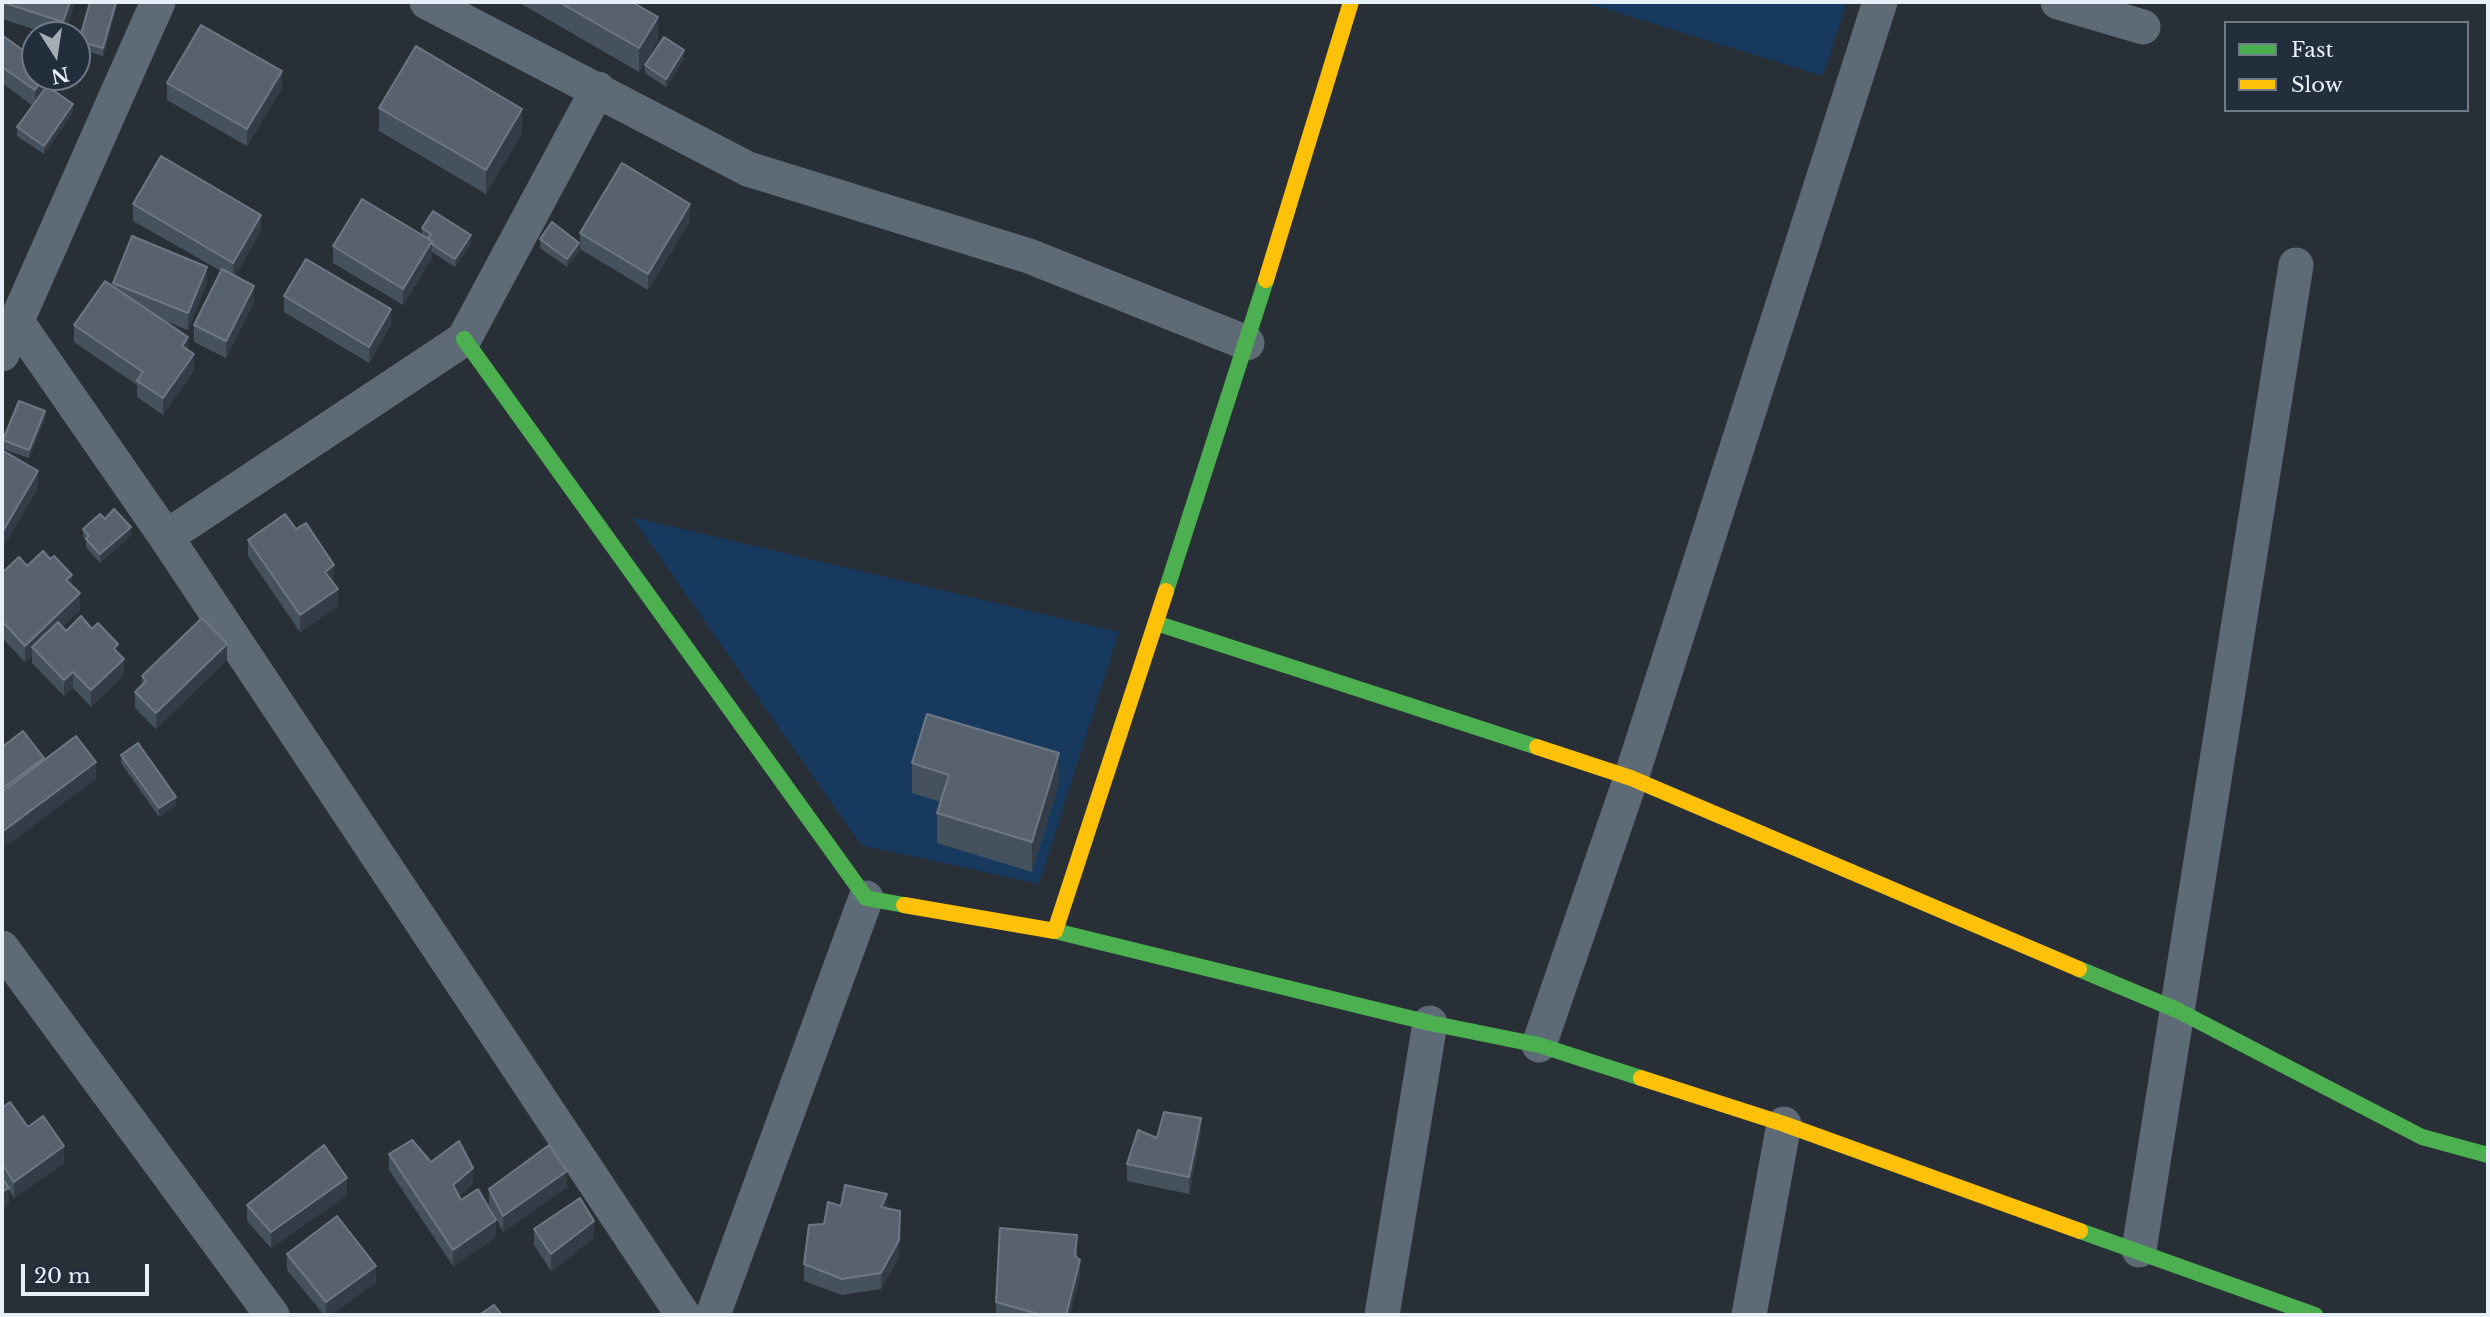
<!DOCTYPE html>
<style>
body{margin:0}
#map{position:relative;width:2490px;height:1317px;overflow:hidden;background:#292f36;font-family:"Libre Baskerville",serif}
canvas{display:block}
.frame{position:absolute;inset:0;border:4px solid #e7eff8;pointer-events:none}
.legend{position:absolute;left:2224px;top:21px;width:245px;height:91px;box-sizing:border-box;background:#232e3c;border:2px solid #717b87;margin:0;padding:9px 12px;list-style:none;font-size:21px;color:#e7eff8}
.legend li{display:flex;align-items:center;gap:14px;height:35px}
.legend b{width:35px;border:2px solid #717b87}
.north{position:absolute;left:21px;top:21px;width:70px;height:70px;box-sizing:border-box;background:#232e3c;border:2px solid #717b87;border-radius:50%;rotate:168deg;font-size:19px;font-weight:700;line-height:28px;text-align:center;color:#e7eff8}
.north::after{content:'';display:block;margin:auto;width:24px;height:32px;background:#a4acb4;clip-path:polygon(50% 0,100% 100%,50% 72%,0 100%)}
.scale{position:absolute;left:21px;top:1264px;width:128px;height:32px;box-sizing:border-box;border:4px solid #e7eff8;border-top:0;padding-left:9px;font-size:21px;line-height:24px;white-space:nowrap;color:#e7eff8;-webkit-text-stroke:5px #232e3c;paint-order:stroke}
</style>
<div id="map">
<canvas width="2490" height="1317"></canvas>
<div class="frame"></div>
<ul class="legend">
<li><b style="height:9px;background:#4caf50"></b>Fast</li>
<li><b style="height:9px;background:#ffc107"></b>Slow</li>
</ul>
<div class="north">N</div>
<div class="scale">20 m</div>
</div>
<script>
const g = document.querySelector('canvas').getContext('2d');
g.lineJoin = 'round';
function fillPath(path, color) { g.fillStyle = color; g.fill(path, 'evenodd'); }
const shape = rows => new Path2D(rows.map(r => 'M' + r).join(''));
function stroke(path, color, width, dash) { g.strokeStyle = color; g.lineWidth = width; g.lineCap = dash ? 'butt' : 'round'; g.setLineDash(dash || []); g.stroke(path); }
fillPath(shape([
 [1583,2,1847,2,1823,76],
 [632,517,1119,632,1039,884,861,845]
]), '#18395e');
stroke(shape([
 [427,2,748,169,1029,256,1247,343],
 [2058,2,2143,27],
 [17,322,166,537,683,1315],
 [2,354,158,2],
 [166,537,464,339,598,89],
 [2,948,272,1315],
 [1539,1045,1631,778,1880,2],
 [2139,1250,2296,265],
 [713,1315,866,898],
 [1382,1315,1430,1023],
 [1749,1315,1784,1124]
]), '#5f6a77', 35);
stroke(shape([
 [464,339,866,898,904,905],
 [1166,591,1266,280],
 [1156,623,1537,747],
 [1055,931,1430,1023,1539,1045,1641,1078],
 [2079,969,2177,1010,2422,1137,2488,1155],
 [2080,1231,2315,1315]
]), '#4caf50', 16);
stroke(shape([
 [1266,280,1351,2],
 [1537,747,1631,778,2079,969],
 [904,905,1055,931,1166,591],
 [1641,1078,1784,1124,2080,1231]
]), '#ffc107', 16);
fillPath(shape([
 [2,2,75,2,64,35,52,35,2,19],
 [90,2,118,2,103,56,79,49,79,41],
 [518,2,632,2,658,40,639,72],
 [2,35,50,77,49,87,73,112,44,154,17,136,17,127,33,106,2,83],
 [684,59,666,87,645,73,645,65],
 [167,83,282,88,247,146,167,100],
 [379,108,522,133,486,194,379,131],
 [133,204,261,231,235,276,254,302,226,358,194,342,194,325,221,271,133,221],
 [690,221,648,290,580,249,580,233],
 [422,228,471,244,455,267,432,252,432,258,403,305,333,263,333,246,422,235],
 [540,239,579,251,567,267,540,248],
 [113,283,207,283,188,330,160,319,188,350,194,370,163,415,137,397,137,385,74,342,74,325,113,287],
 [284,296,391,325,369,363,284,312],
 [45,419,29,458,3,449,3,440],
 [2,450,38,488,3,547,2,546],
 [105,519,131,535,100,563,86,547,86,540,83,537,83,529],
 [296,529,334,581,333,582,338,606,300,632,248,556,248,540],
 [27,566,72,585,80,610,62,627,66,631,92,629,118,653,124,675,91,707,73,688,64,696,32,663,32,656,25,662,2,638,2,573],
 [227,660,156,729,135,708,135,692,142,685,142,676],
 [121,755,176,805,159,817,121,763],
 [912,763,1059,783,1032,872,937,843,937,813,940,802,912,793],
 [2,1108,28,1127,64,1163,14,1198,9,1190,9,1204,2,1209],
 [1201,1134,1189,1194,1127,1181,1127,1164,1157,1138],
 [389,1154,431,1162,473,1184,459,1196,461,1200,496,1237,453,1266,389,1170],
 [567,1187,503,1232,489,1205,489,1189],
 [347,1195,271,1248,247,1221,247,1205],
 [841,1206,887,1209,899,1257,881,1289,842,1295,804,1281,804,1264,824,1224],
 [534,1229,594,1238,551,1271,534,1245],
 [1077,1251,1077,1257,1080,1276,1070,1315,996,1315,996,1302],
 [287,1254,376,1282,331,1315,324,1315,287,1270]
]), '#46515e');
fillPath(shape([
 [70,2,75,2,64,35,63,35,63,22],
 [116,2,118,2,103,56,103,48],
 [658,17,658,40,639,72,639,48],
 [684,50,684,59,666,87,666,79],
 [282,71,282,88,247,146,247,129],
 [44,77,50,77,50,86,35,107,35,90],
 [73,104,73,112,44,154,44,146],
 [522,109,522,133,486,194,486,170],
 [690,204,690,221,648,290,648,274],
 [261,215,261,231,233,279,233,263],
 [471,235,471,244,455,267,455,259],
 [432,241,432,258,403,305,403,289],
 [579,243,579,251,567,267,567,259],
 [207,267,207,283,188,330,188,313],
 [254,286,254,302,226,358,226,341],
 [391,309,391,325,369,363,369,347],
 [188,337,188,354,182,346],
 [194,354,194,370,163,415,163,398],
 [45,411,45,419,29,458,29,450],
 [38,471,38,488,3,547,3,531],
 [131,527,131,535,100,563,100,554],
 [334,565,334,581,325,588,325,572],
 [72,575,72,591,66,580],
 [338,589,338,606,300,632,300,615],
 [80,593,80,610,36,651,32,647,32,656,25,662,25,646],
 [227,644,227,660,156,729,156,713],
 [124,659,124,675,91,707,91,690],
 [73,672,73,688,64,696,64,680],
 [1059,753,1059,783,1032,872,1032,842],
 [44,758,44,774,2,805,2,789],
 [96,762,96,779,2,849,2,832],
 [176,797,176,805,159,817,159,808],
 [1201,1118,1201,1134,1189,1194,1189,1177],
 [64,1146,64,1163,14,1198,14,1182],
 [473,1168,473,1184,453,1202,453,1185],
 [567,1171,567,1187,503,1232,503,1216],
 [347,1178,347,1195,271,1248,271,1232],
 [9,1188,9,1204,2,1209,2,1192],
 [887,1194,887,1210,881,1207],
 [496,1220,496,1237,453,1266,453,1250],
 [594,1221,594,1238,551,1271,551,1254],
 [900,1228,899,1257,881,1289,881,1273],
 [1080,1260,1080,1276,1070,1315,1066,1315],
 [376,1266,376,1282,331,1315,326,1315,326,1302]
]), '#333c47');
const building = shape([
 [2,2,70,2,63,22,2,2],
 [90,2,116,2,103,48,79,41,90,2],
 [559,2,632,2,658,17,639,48,559,2],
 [201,25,282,71,247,129,167,83,201,25],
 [2,35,35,59,35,77,44,77,35,90,2,67,2,35],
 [664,37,684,50,666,79,645,65,664,37],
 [416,46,522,109,486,170,379,108,416,46],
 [47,86,73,104,44,146,17,127,47,86],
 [161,156,261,215,233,263,133,204,161,156],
 [622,163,690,204,648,274,580,233,622,163],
 [362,199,432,241,403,289,333,246,362,199],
 [433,211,471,235,455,259,432,244,432,241,428,239,431,234,422,228,433,211],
 [552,222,579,243,567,259,540,239,552,222],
 [132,236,207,267,188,313,113,283,132,236],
 [306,259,391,309,369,347,284,296,306,259],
 [222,269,254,286,226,341,194,325,222,269],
 [105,281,188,337,182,346,194,354,163,398,137,381,143,372,74,325,105,281],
 [19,401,45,411,29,450,3,440,19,401],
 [2,450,38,471,3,531,2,530,2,450],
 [114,509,131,527,100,554,86,539,89,536,83,529,100,514,105,519,114,509],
 [285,514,296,529,306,523,334,565,325,572,338,589,300,615,248,540,285,514],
 [43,551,50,559,54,556,72,575,66,580,80,593,25,646,2,621,2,573,19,557,27,566,43,551],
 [81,616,92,629,98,623,118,644,114,649,124,659,91,690,73,672,64,680,32,647,58,622,66,631,81,616],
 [202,618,227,644,156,713,135,692,146,681,142,676,202,618],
 [927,714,1059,753,1032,842,937,813,949,775,912,763,927,714],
 [23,731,44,758,2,789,2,747,23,731],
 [76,736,96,762,2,832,2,792,76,736],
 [138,743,176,797,159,808,121,755,138,743],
 [10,1102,28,1127,43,1116,64,1146,14,1182,2,1164,2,1108,10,1102],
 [1164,1112,1201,1118,1189,1177,1127,1164,1138,1130,1157,1138,1164,1112],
 [412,1140,431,1162,459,1141,473,1168,453,1185,461,1200,478,1189,496,1220,453,1250,389,1154,412,1140],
 [324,1145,347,1178,271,1232,247,1205,324,1145],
 [549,1145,567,1171,503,1216,489,1189,549,1145],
 [2,1178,9,1188,2,1192,2,1178],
 [845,1185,887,1194,881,1207,900,1211,899,1240,881,1273,842,1279,804,1264,809,1225,824,1224,828,1202,841,1206,845,1185],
 [580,1198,594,1221,551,1254,534,1229,580,1198],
 [337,1216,376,1266,326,1302,287,1254,337,1216],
 [1000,1228,1077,1235,1075,1256,1080,1260,1066,1315,1042,1315,996,1302,1000,1228],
 [494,1305,502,1315,479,1315,494,1305]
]);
fillPath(building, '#57626e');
stroke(building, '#6e7884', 2);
</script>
